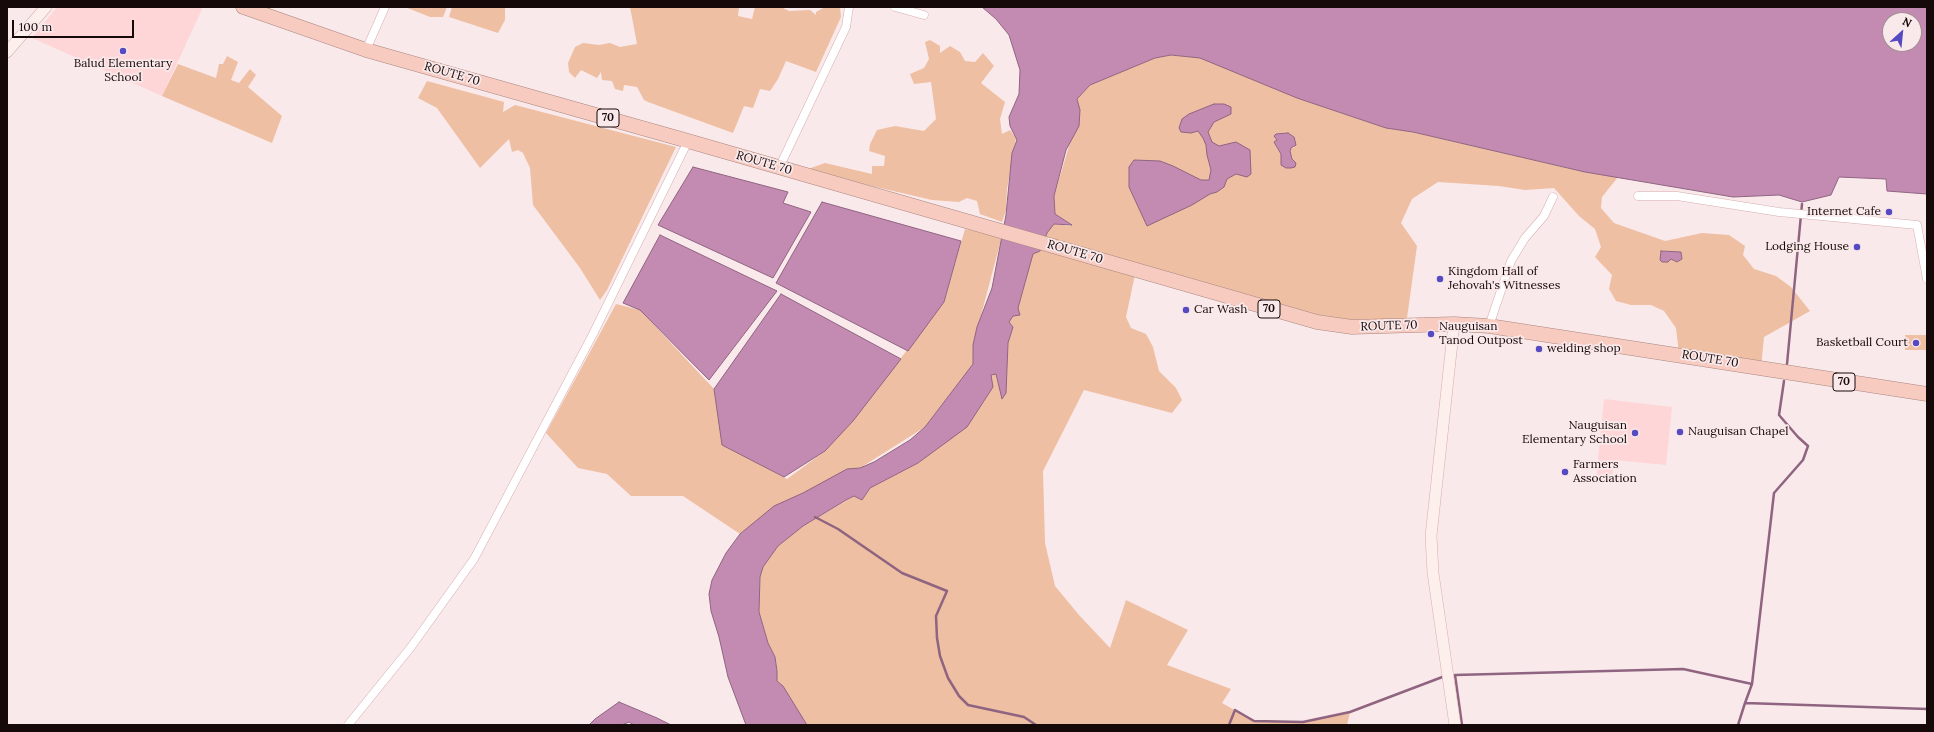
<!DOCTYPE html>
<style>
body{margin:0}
#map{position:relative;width:1934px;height:732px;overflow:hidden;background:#fae9ea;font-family:Lora,serif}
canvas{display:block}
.frame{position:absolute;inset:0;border:8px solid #16090a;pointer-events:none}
.north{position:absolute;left:1882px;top:12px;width:40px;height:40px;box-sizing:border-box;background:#fae9ea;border:1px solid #9f8f90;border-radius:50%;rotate:27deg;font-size:11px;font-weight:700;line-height:16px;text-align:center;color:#16090a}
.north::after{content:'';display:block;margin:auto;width:14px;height:18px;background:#554ac2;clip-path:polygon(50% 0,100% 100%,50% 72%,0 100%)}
.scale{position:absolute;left:12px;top:20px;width:122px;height:18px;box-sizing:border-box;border:2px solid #16090a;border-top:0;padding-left:5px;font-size:12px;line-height:14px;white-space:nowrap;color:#16090a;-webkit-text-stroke:3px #fae9ea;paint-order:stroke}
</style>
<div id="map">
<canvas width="1934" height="732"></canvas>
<div class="frame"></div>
<div class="north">N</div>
<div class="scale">100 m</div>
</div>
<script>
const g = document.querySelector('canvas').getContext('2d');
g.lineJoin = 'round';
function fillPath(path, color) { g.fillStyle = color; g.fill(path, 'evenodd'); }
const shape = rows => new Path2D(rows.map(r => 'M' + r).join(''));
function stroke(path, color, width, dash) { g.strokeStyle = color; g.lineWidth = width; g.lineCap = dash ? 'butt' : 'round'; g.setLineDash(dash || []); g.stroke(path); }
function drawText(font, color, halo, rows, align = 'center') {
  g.font = font + ' Lora,serif'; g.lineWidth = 3.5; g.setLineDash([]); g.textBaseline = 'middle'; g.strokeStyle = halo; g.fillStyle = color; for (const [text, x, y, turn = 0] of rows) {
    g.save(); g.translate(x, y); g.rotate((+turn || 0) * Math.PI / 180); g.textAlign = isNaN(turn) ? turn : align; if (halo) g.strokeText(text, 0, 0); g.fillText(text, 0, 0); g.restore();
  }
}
fillPath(shape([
 [57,7,203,7,162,96,32,38],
 [1604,399,1672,407,1666,465,1614,460,1612,481,1596,479]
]), '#fed6d7');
fillPath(shape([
 [405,7,447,7,443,17,430,17],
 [452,7,505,7,505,20,498,33,449,17],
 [630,7,739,7,738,16,752,19,755,7,781,7,789,11,810,10,816,15,816,12,825,7,840,7,841,17,816,72,786,61,778,79,770,91,760,89,753,108,744,106,733,133,648,102,644,100,637,87,624,85,623,91,615,89,612,81,602,80,601,72,597,78,581,70,575,78,569,72,568,63,575,47,583,43,599,45,610,43,620,47,637,44],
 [930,40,940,46,940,53,950,46,960,52,965,61,975,62,983,53,994,66,981,83,1005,102,1000,119,1002,134,1010,130,1016,138,1007,189,1006,210,1002,222,980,214,977,201,967,198,959,202,932,200,859,183,850,184,808,169,825,163,872,174,872,166,884,166,885,156,869,151,870,144,877,130,895,126,924,131,936,119,931,82,914,84,910,74,924,68,929,59,925,42],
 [1171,55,1200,58,1212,62,1297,98,1386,128,1413,132,1584,172,1618,177,1602,197,1601,208,1614,223,1665,241,1702,233,1729,235,1745,246,1743,255,1754,269,1776,276,1791,287,1810,311,1764,337,1761,368,1679,354,1676,328,1664,311,1651,305,1631,305,1616,301,1609,289,1612,275,1595,257,1601,247,1595,229,1579,216,1554,188,1525,190,1499,186,1438,182,1412,199,1401,223,1417,246,1406,325,1352,327,1136,270,1126,317,1131,328,1146,334,1153,347,1159,371,1176,388,1182,400,1172,413,1084,390,1043,471,1045,543,1055,586,1079,615,1110,648,1126,600,1188,630,1167,665,1231,689,1222,703,1254,721,1303,722,1350,712,1347,725,807,725,783,686,777,681,777,671,775,657,768,643,759,612,760,577,763,567,778,546,803,526,854,496,862,500,870,488,918,463,945,442,978,409,983,402,993,387,990,376,996,374,1002,398,1006,376,1008,343,1013,327,1009,322,1018,308,1033,254,1040,251,1047,233,1054,224,1071,226,1071,224,1055,214,1054,196,1080,110,1077,99,1090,85,1155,58],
 [1288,133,1294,137,1294,148,1291,148,1290,151,1293,161,1291,168,1286,168,1281,161,1281,154,1276,145,1277,140,1274,136,1276,134],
 [1661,251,1681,252,1682,259,1677,262,1671,259,1668,262,1662,262,1660,260],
 [227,56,238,62,231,80,239,83,250,69,256,75,248,87,282,116,272,143,162,96,178,64,216,78,219,64,223,64],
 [427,81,504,102,503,112,515,105,676,147,607,290,600,300,580,268,533,205,530,168,523,153,518,150,512,152,509,139,480,168,437,108,418,98],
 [965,229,1002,236,975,338,973,364,925,427,860,468,788,500,740,534,683,496,631,496,607,474,578,468,546,433,616,304,640,310,714,389,723,445,787,479,825,451,874,393,944,302],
 [1905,335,1927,335,1927,350,1905,350]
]), '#eebfa3');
const water = shape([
 [982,7,1927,7,1927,194,1887,191,1886,179,1839,177,1831,195,1802,202,1779,195,1733,197,1585,172,1413,132,1386,128,1297,98,1200,58,1171,55,1155,58,1090,85,1077,99,1080,110,1079,126,1066,150,1054,196,1055,214,1072,225,1054,224,1047,233,1040,251,1033,254,1018,308,1020,315,1013,316,1009,322,1013,327,1008,343,1006,393,1002,399,996,374,991,375,993,387,967,427,918,463,870,488,862,500,854,496,846,500,803,526,778,546,763,567,760,577,759,612,768,643,775,657,777,671,777,681,783,686,807,725,746,725,728,677,719,637,711,611,709,594,712,580,726,553,740,534,774,506,803,493,847,469,860,468,874,462,910,440,925,427,973,364,973,345,977,327,992,288,1006,215,1012,153,1017,140,1010,126,1009,117,1019,94,1020,70,1009,35,996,19,982,7],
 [1890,20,1914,20,1914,44,1890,44,1890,20],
 [1214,104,1224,104,1231,107,1231,114,1214,122,1208,132,1212,142,1219,146,1236,142,1250,150,1251,174,1247,177,1236,174,1227,179,1224,187,1217,192,1210,194,1192,205,1147,226,1129,187,1129,167,1134,160,1160,161,1173,166,1201,180,1209,180,1211,170,1207,155,1206,145,1203,138,1198,131,1191,133,1181,132,1179,128,1182,119,1189,114,1214,104],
 [1288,133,1294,137,1296,145,1291,148,1290,151,1292,159,1296,163,1295,167,1291,168,1286,168,1281,165,1281,154,1274,142,1277,140,1274,136,1276,134,1288,133],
 [693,167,788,192,783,203,811,212,773,278,658,225,693,167],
 [822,202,961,241,944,302,908,351,776,283,822,202],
 [660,235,777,291,709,380,640,310,623,303,660,235],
 [1661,251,1681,252,1682,259,1677,262,1671,259,1668,262,1662,262,1660,260,1661,251],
 [781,294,901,359,853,421,825,451,784,477,722,445,714,389,781,294],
 [619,702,657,718,671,725,634,725,629,722,622,725,589,725,595,719,619,702]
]);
fillPath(water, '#c38bb2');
stroke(water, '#8f6480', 1);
stroke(shape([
 [1787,364,1802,204],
 [815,517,838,529,902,573,947,591,936,616,937,638,940,656,948,678,959,696,968,705,1024,717,1036,725],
 [1745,703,1752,684,1774,493,1803,460,1808,446,1798,437,1779,415,1784,381],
 [1229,725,1235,710,1254,721,1303,722,1350,712,1445,676],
 [1462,725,1455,675,1683,669,1752,684],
 [1738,725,1745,703,1927,709]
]), '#8f6480', 2.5);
const street = shape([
 [895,7,924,15],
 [366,50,385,7],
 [779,168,846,27,849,7],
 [1638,196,1677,196,1779,212,1917,225,1927,279],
 [1489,326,1511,261,1525,238,1544,216,1553,197],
 [348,725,411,647,474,559,593,334,688,141]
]);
const secondary = shape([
 [7,52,46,7],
 [1454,324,1431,536,1433,573,1455,725]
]);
const highway = shape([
 [243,7,366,50,688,141,1317,322,1352,327,1454,324,1489,326,1927,394]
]);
stroke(street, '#d6aeb0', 9);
stroke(secondary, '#d6aeb0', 12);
stroke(highway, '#a88780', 15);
stroke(street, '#fff', 8);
stroke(secondary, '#fdefec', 11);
stroke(highway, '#f7cbc0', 14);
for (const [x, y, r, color] of [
 [123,51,4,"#554ac2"],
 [1889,212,4,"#554ac2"],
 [1857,247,4,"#554ac2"],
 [1440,279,4,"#554ac2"],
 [1186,310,4,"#554ac2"],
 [1431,334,4,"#554ac2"],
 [1916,343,4,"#554ac2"],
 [1539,349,4,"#554ac2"],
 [1680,432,4,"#554ac2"],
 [1635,433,4,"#554ac2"],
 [1565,472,4,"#554ac2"]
]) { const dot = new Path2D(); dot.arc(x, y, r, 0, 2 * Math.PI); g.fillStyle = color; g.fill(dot); stroke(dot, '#fae9ea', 1.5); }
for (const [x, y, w] of [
 [608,118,22],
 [1269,309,22],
 [1844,382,22]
]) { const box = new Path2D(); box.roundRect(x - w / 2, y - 9, w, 18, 3); g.fillStyle = '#fae9ea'; g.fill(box); stroke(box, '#16090a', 1); }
drawText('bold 11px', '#16090a', null, [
 ["70",608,118],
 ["70",1269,309],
 ["70",1844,382]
]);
drawText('12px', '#16090a', '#fae9ea', [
 ["Balud Elementary",123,64,"center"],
 ["School",123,78,"center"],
 ["Internet Cafe",1881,212,"right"],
 ["Lodging House",1849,247,"right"],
 ["Kingdom Hall of",1448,272],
 ["Jehovah's Witnesses",1448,286],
 ["Car Wash",1194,310],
 ["Nauguisan",1439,327],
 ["Tanod Outpost",1439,341],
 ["Basketball Court",1908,343,"right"],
 ["welding shop",1547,349],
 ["Nauguisan",1627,426,"right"],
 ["Elementary School",1627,440,"right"],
 ["Nauguisan Chapel",1688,432],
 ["Farmers",1573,465],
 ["Association",1573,479]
], 'left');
drawText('12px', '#16090a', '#fae9ea', [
 ["ROUTE 70",452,74,16],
 ["ROUTE 70",764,163,16],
 ["ROUTE 70",1075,252,16],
 ["ROUTE 70",1389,326,-2],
 ["ROUTE 70",1710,359,9]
]);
</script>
